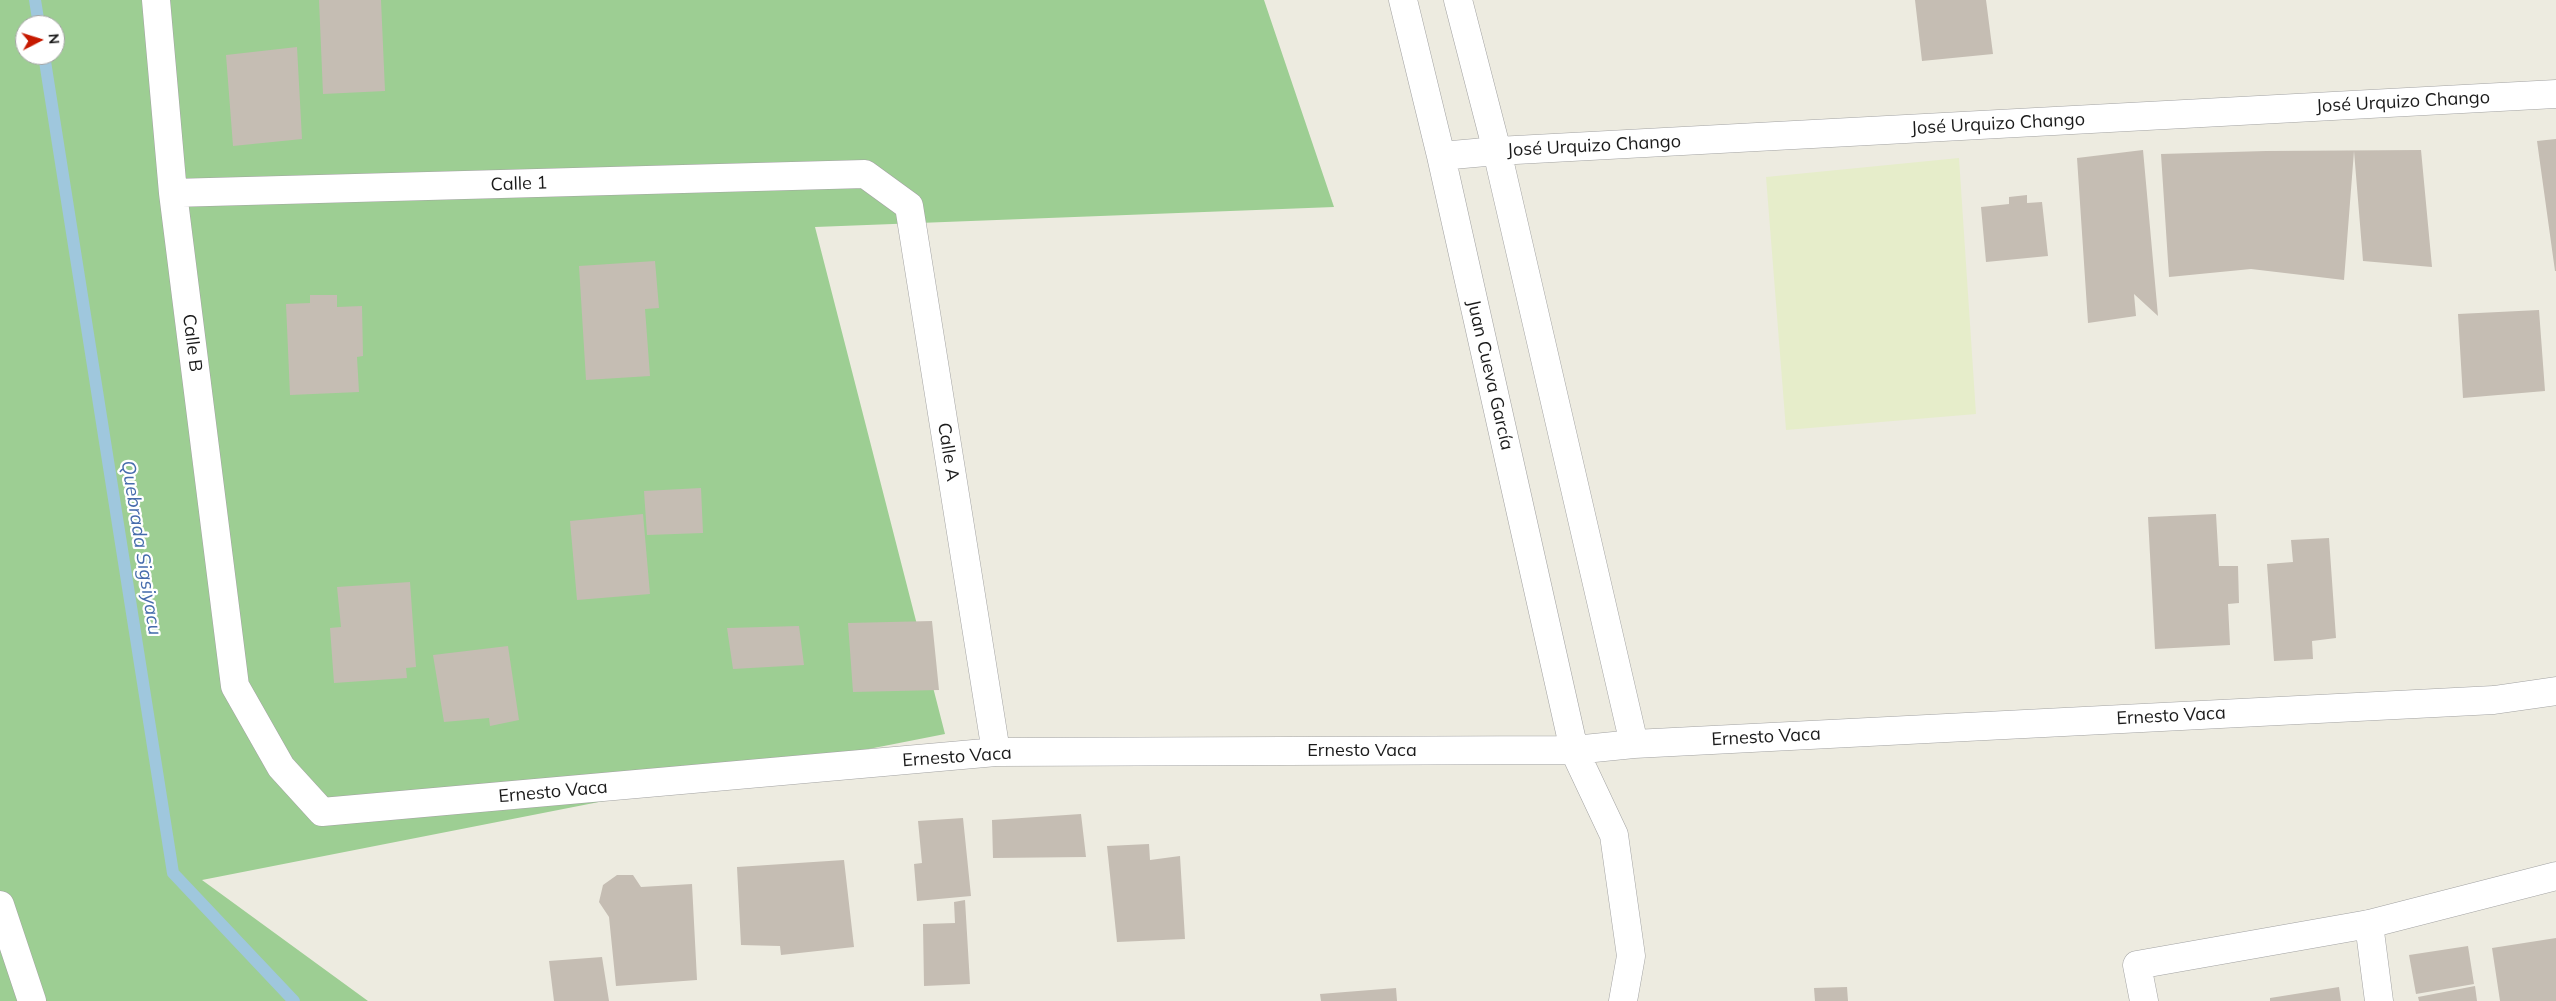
<!DOCTYPE html>
<meta charset="utf-8">
<style>
body{margin:0}
#map{position:relative;width:2556px;height:1001px;overflow:hidden;background:#edebe0;font-family:Mulish,sans-serif}
canvas{display:block}
.north{position:absolute;left:15px;top:15px;width:50px;height:50px;box-sizing:border-box;background:#fff;border:1px solid #a4a4a4;border-radius:50%;rotate:85deg;font-size:14px;font-weight:700;line-height:20px;text-align:center;color:#1b1b1b}
.north::after{content:'';display:block;margin:auto;width:18px;height:22px;background:#c61900;clip-path:polygon(50% 0,100% 100%,50% 72%,0 100%)}
</style>
<div id="map">
<canvas width="2556" height="1001"></canvas>
<div class="north">N</div>
</div>
<script>
const g = document.querySelector('canvas').getContext('2d');
g.lineJoin = 'round';
function fillPath(path, color) { g.fillStyle = color; g.fill(path, 'evenodd'); }
const shape = rows => new Path2D(rows.map(r => 'M' + r).join(''));
function stroke(path, color, width, dash) { g.strokeStyle = color; g.lineWidth = width; g.lineCap = dash ? 'butt' : 'round'; g.setLineDash(dash || []); g.stroke(path); }
function drawText(font, color, halo, rows, align = 'center') {
  g.font = font + ' Mulish,sans-serif'; g.lineWidth = 4.5; g.setLineDash([]); g.textBaseline = 'middle'; g.strokeStyle = halo; g.fillStyle = color; for (const [text, x, y, turn = 0] of rows) {
    g.save(); g.translate(x, y); g.rotate((+turn || 0) * Math.PI / 180); g.textAlign = isNaN(turn) ? turn : align; if (halo) g.strokeText(text, 0, 0); g.fillText(text, 0, 0); g.restore();
  }
}
fillPath(shape([
 [1959,158,1976,414,1786,430,1766,177]
]), '#e6edca');
fillPath(shape([
 [0,0,1264,0,1334,207,815,227,945,734,202,880,368,1001,0,1001],
 [25,25,55,25,55,55,25,55]
]), '#9dce93');
stroke(shape([
 [35,0,39,25],
 [44,55,173,873,294,1001]
]), '#9fc7dd', 12);
fillPath(shape([
 [319,0,381,0,385,91,323,94],
 [1915,0,1986,0,1993,54,1922,61],
 [297,47,302,139,233,146,226,55],
 [2556,139,2556,271,2555,271,2537,141],
 [2143,150,2158,316,2134,294,2136,316,2088,323,2077,158],
 [2421,150,2432,267,2363,261,2354,151,2344,280,2251,269,2169,277,2161,154,2266,151],
 [2027,195,2027,203,2042,202,2048,256,1986,262,1981,207,2009,204,2009,197],
 [655,261,659,308,645,309,650,376,586,380,579,266],
 [310,295,337,295,337,307,362,306,363,356,357,357,359,392,290,395,286,304,310,303],
 [2539,310,2545,391,2463,398,2458,314],
 [701,488,703,533,647,535,644,491],
 [643,514,650,594,577,600,570,521],
 [2216,514,2219,566,2238,566,2239,603,2228,604,2230,645,2155,649,2148,517],
 [2329,538,2336,638,2312,641,2313,659,2274,661,2267,564,2293,562,2291,540],
 [410,582,416,667,406,668,407,678,334,683,330,628,341,627,337,587],
 [932,621,939,690,853,692,848,623],
 [799,626,804,665,733,669,727,628],
 [508,646,519,720,490,726,489,718,444,722,433,655],
 [1081,814,1086,857,993,858,992,820],
 [963,818,971,896,917,901,914,864,922,863,918,821],
 [1149,844,1150,860,1180,856,1185,939,1117,942,1107,846],
 [844,860,854,947,781,955,780,946,741,945,737,867],
 [617,875,633,875,641,887,692,884,697,980,616,986,609,917,599,902,603,885],
 [965,900,970,984,924,986,923,924,955,923,954,902],
 [2556,938,2556,1001,2500,1001,2492,948],
 [2468,946,2474,984,2416,994,2409,955],
 [602,957,609,1001,554,1001,549,961],
 [2475,986,2477,1001,2419,1001,2418,997],
 [1847,987,1848,1001,1815,1001,1814,988],
 [2339,987,2341,1001,2270,1001,2270,998],
 [1396,988,1397,1001,1321,1001,1320,994]
]), '#c5bdb3');
const minor = shape([
 [156,0,173,193,235,686,281,767,322,812,996,752,1574,750,1634,744,2494,700,2556,691],
 [1403,0,1441,156,1574,750,1614,835,1631,956,1623,1001],
 [1458,0,1497,151,1634,744],
 [1441,156,1497,151,2556,94],
 [173,193,865,174,909,206,996,752],
 [0,905,32,1001],
 [2369,924,2379,1001],
 [2144,1001,2137,965,2369,924,2556,876]
]);
stroke(minor, '#a2a2a2', 29);
stroke(minor, '#fff', 28);
drawText('18px', '#1b1b1b', '#fff', [
 ["José Urquizo Chango",2403,102,-3],
 ["José Urquizo Chango",1998,124,-3],
 ["José Urquizo Chango",1594,146,-3],
 ["Calle 1",519,184,-2],
 ["Calle B",192,343,83],
 ["Juan Cueva García",1490,375,77],
 ["Calle A",948,452,81],
 ["Ernesto Vaca",2171,716,-3],
 ["Ernesto Vaca",1766,737,-3],
 ["Ernesto Vaca",1362,751],
 ["Ernesto Vaca",957,757,-4],
 ["Ernesto Vaca",553,792,-5]
]);
drawText('italic 19px', '#466cac', '#fff', [
 ["Quebrada Sigsiyacu",141,548,81]
]);
</script>
